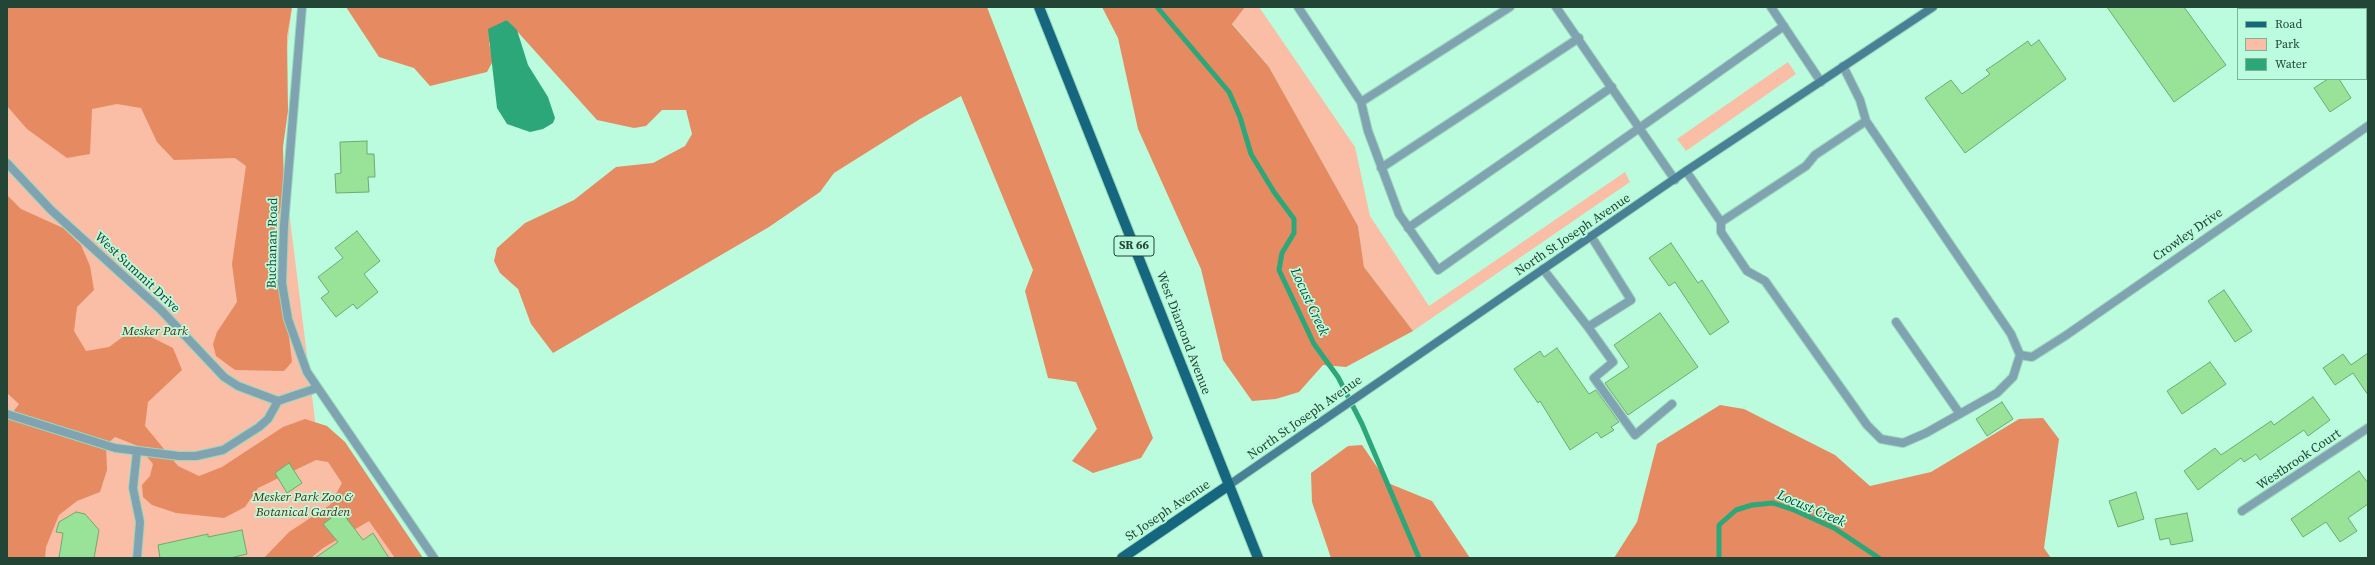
<!DOCTYPE html>
<style>
body{margin:0}
#map{position:relative;width:2375px;height:565px;overflow:hidden;background:#bafcdd;font-family:"Source Serif 4",serif}
canvas{display:block}
.frame{position:absolute;inset:0;border:8px solid #224536;pointer-events:none}
.legend{position:absolute;left:2237px;top:8px;width:130px;height:72px;box-sizing:border-box;background:#bafcdd;border:1px solid #7db39a;margin:0;padding:5px 7px;list-style:none;font-size:12px;color:#224536}
.legend li{display:flex;align-items:center;gap:8px;height:20px}
.legend b{width:20px;border:1px solid #7db39a}
</style>
<div id="map">
<canvas width="2375" height="565"></canvas>
<div class="frame"></div>
<ul class="legend">
<li><b style="height:5px;background:#156780"></b>Road</li>
<li><b style="height:11px;background:#f9bea5"></b>Park</li>
<li><b style="height:11px;background:#2ba77a"></b>Water</li>
</ul>
</div>
<script>
const g = document.querySelector('canvas').getContext('2d');
g.lineJoin = 'round';
function fillPath(path, color) { g.fillStyle = color; g.fill(path, 'evenodd'); }
const shape = rows => new Path2D(rows.map(r => 'M' + r).join(''));
function stroke(path, color, width, dash) { g.strokeStyle = color; g.lineWidth = width; g.lineCap = dash ? 'butt' : 'round'; g.setLineDash(dash || []); g.stroke(path); }
function drawText(font, color, halo, rows, align = 'center') {
  g.font = font + ' "Source Serif 4",serif'; g.lineWidth = 3.5; g.setLineDash([]); g.textBaseline = 'middle'; g.strokeStyle = halo; g.fillStyle = color; for (const [text, x, y, turn = 0] of rows) {
    g.save(); g.translate(x, y); g.rotate((+turn || 0) * Math.PI / 180); g.textAlign = isNaN(turn) ? turn : align; if (halo) g.strokeText(text, 0, 0); g.fillText(text, 0, 0); g.restore();
  }
}
fillPath(shape([
 [7,7,292,7,278,123,316,428,405,558,7,558],
 [1245,7,1259,7,1355,147,1370,216,1429,306,1625,172,1630,182,1413,331,1364,267,1358,226,1269,67,1232,23],
 [1788,62,1796,74,1686,151,1677,139]
]), '#f9bea5');
fillPath(shape([
 [7,7,292,7,287,36,288,111,283,147,284,193,276,227,292,362,284,371,235,370,216,356,213,344,217,332,237,302,232,264,246,166,235,158,174,160,157,142,141,108,117,104,92,109,90,154,67,158,27,129,7,106],
 [346,7,987,7,1153,438,1141,458,1093,473,1072,461,1097,429,1076,382,1048,378,1025,291,1033,270,961,96,920,119,834,173,820,192,769,227,553,353,531,324,518,289,500,273,494,261,497,248,525,223,574,200,616,167,653,163,685,146,692,134,686,110,662,110,646,126,634,128,597,120,507,20,489,43,493,61,487,72,430,86,414,68,379,57],
 [1102,7,1245,7,1232,24,1269,67,1358,226,1364,267,1413,331,1346,367,1323,365,1299,392,1276,399,1252,401,1223,360,1201,269,1138,129,1118,38],
 [7,195,21,209,63,228,81,245,90,266,94,290,77,307,74,331,86,351,109,347,128,333,151,337,173,348,182,370,148,402,145,426,178,466,199,476,222,467,283,427,305,419,327,426,345,442,423,558,395,558,369,521,323,548,311,558,264,558,289,532,330,505,342,483,328,462,316,460,258,488,245,507,224,518,176,513,152,505,143,497,142,485,150,476,153,464,138,446,115,437,106,445,107,470,100,492,77,501,59,515,46,547,45,558,7,558,7,420,19,404,7,393],
 [1720,405,1744,409,1835,455,1870,486,1931,472,2019,419,2043,418,2059,439,2044,548,2051,558,1614,558,1637,522,1657,444],
 [1362,445,1388,483,1432,501,1470,558,1331,558,1312,502,1311,473,1348,446]
]), '#e68a61');
fillPath(shape([
 [507,20,517,30,528,65,548,97,555,118,553,123,543,129,530,132,507,124,497,108,488,29]
]), '#2ba77a');
stroke(shape([
 [1157,7,1229,92,1240,117,1251,154,1274,192,1294,219,1294,233,1282,253,1279,270,1314,344,1338,377,1362,424,1419,558],
 [1719,558,1719,525,1736,510,1752,505,1773,503,1794,510,1834,528,1879,558]
]), '#2ba77a', 5);
const building = shape([
 [2107,7,2184,7,2226,65,2174,102,2107,7],
 [2039,40,2066,79,1965,153,1925,98,1951,80,1962,94,1990,74,1986,70,1998,62,2028,41,2031,46,2039,40],
 [2328,79,2339,79,2351,98,2330,112,2314,88,2328,79],
 [367,141,367,154,374,154,375,177,368,177,369,192,336,193,335,174,341,173,340,142,367,141],
 [357,231,380,261,364,274,378,292,357,309,353,304,336,317,321,298,329,292,318,277,343,258,335,248,357,231],
 [1671,243,1698,283,1702,280,1729,322,1710,335,1675,282,1669,286,1649,258,1671,243],
 [2224,290,2252,331,2235,342,2208,301,2224,290],
 [1660,313,1698,367,1628,415,1605,383,1629,367,1614,345,1660,313],
 [1557,348,1589,394,1596,390,1619,422,1611,427,1614,430,1601,438,1597,432,1570,450,1540,401,1538,403,1514,369,1540,351,1544,357,1557,348],
 [2368,353,2368,395,2353,373,2335,385,2323,368,2343,354,2351,365,2368,353],
 [2210,362,2226,384,2182,414,2167,391,2210,362],
 [2313,397,2330,420,2308,436,2304,430,2260,460,2256,454,2244,462,2241,458,2198,490,2184,471,2215,448,2221,455,2271,421,2274,425,2313,397],
 [2002,402,2013,419,1987,436,1976,419,2002,402],
 [289,463,302,483,287,493,275,473,289,463],
 [2359,471,2368,483,2368,504,2348,518,2357,531,2340,542,2326,522,2303,537,2291,519,2359,471],
 [2136,492,2144,519,2118,527,2109,501,2136,492],
 [341,511,363,540,373,533,389,558,315,558,338,542,323,524,341,511],
 [76,512,85,514,99,530,94,558,59,558,63,533,56,532,59,522,76,512],
 [2187,513,2193,541,2171,545,2169,538,2160,540,2155,519,2187,513],
 [242,530,247,554,230,558,160,558,158,545,208,534,208,537,242,530]
]);
fillPath(building, '#99e398');
stroke(building, '#72a871', 1);
const lane = shape([
 [1298,7,1361,102,1510,7],
 [1556,7,1675,180],
 [1771,7,1821,82],
 [1361,102,1368,131,1399,214,1438,270,1784,26],
 [1381,168,1579,38],
 [1686,171,1721,222,1806,166,1815,155,1866,121,1860,100,1843,66],
 [1721,222,1721,232,1747,271,1765,281,1867,425,1881,439,1903,443,1926,433,1997,393,2013,377,2020,355,2011,334,1866,121],
 [1408,228,1612,87],
 [1543,269,1588,327,1631,300,1591,236],
 [1896,322,1960,414],
 [1588,327,1613,362,1594,378,1635,435,1672,404],
 [137,451,133,488,140,522,137,558]
]);
const street = shape([
 [302,7,284,225,282,283,288,319,307,372,434,558],
 [7,163,51,210,160,309,224,377,238,386,278,401,317,388],
 [2020,355,2032,357,2065,336,2368,126],
 [7,414,115,448,179,456,196,456,223,450,259,427,268,419,278,401],
 [2242,511,2368,428]
]);
const secondary = shape([
 [1229,485,1686,171,1933,7]
]);
const primary = shape([
 [1039,7,1258,558],
 [1122,558,1229,485]
]);
stroke(lane, '#9cd7bc', 10);
stroke(street, '#9cd7bc', 10);
stroke(secondary, '#9cd7bc', 10);
stroke(primary, '#9cd7bc', 12);
stroke(lane, '#80a3b1', 8);
stroke(street, '#80a3b1', 8);
stroke(secondary, '#498095', 8);
stroke(primary, '#156780', 10);
for (const [x, y, w] of [
 [1134,246,40]
]) { const box = new Path2D(); box.roundRect(x - w / 2, y - 10, w, 20, 3); g.fillStyle = '#bafcdd'; g.fill(box); stroke(box, '#224536', 1); }
drawText('bold 12px', '#224536', null, [
 ["SR 66",1134,246]
]);
drawText('13px', '#224536', '#bafcdd', [
 ["North St Joseph Avenue",1573,235,-34],
 ["Crowley Drive",2188,235,-35],
 ["Buchanan Road",273,243,-89],
 ["West Summit Drive",137,273,43],
 ["West Diamond Avenue",1183,333,69],
 ["North St Joseph Avenue",1305,418,-35],
 ["Westbrook Court",2299,460,-34],
 ["St Joseph Avenue",1168,511,-34]
]);
drawText('italic 13px', '#612709', '#bafcdd', [
 ["Mesker Park",155,332],
 ["Mesker Park Zoo &",303,498],
 ["Botanical Garden",303,513]
]);
drawText('italic 14px', '#144532', '#bafcdd', [
 ["Locust Creek",1309,302,65],
 ["Locust Creek",1811,509,23]
]);
</script>
